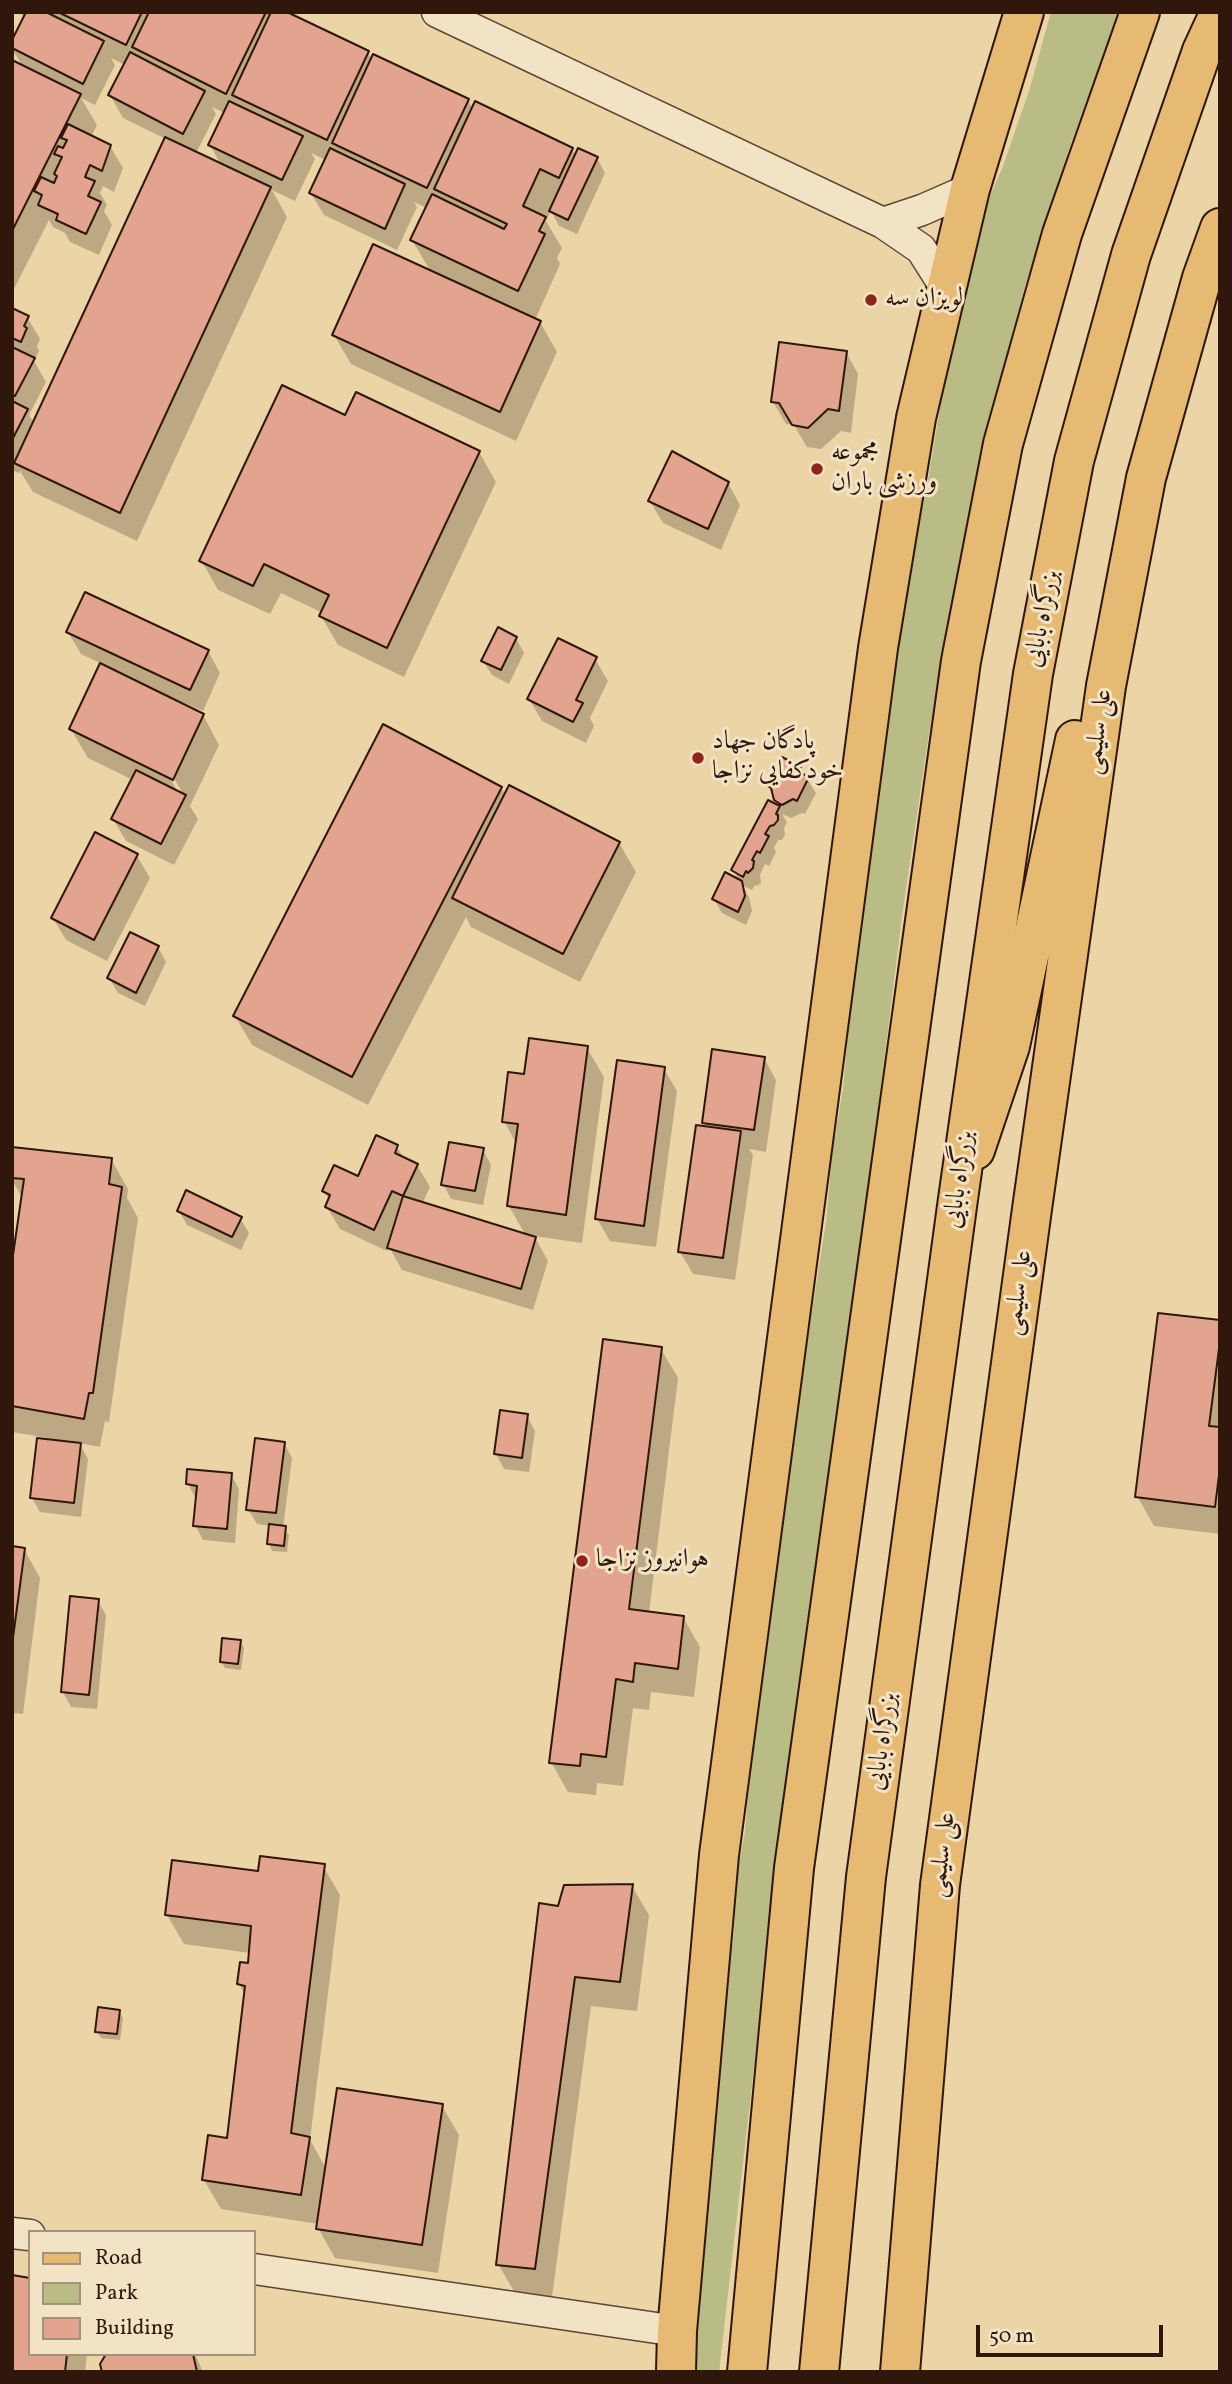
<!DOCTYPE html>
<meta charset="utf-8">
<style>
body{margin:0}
#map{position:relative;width:1232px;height:2384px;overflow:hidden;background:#ebd4a6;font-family:Vollkorn,serif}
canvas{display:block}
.frame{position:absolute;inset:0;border:14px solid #30170b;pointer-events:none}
.legend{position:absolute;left:28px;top:2230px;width:228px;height:126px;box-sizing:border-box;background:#f2e3c5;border:2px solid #a4917b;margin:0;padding:9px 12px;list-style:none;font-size:21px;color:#30170b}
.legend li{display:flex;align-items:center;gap:14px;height:35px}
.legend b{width:35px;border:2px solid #a4917b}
.scale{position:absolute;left:976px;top:2325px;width:187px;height:32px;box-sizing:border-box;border:4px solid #30170b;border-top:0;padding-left:9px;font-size:21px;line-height:24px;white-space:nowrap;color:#30170b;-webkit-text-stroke:5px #f2e3c5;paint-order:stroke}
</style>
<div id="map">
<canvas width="1232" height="2384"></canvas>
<div class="frame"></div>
<ul class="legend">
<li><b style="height:9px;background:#e6ba73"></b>Road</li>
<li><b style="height:19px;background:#babc85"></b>Park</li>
<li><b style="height:19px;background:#e2a48e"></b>Building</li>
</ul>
<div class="scale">50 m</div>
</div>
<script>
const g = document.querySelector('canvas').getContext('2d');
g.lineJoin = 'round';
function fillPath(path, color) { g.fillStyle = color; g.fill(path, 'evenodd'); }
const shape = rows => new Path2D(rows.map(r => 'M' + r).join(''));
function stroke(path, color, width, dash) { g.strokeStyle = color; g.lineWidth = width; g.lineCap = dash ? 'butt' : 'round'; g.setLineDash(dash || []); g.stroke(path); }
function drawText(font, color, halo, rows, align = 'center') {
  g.font = font + ' Vollkorn,Amiri,serif'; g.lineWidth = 6; g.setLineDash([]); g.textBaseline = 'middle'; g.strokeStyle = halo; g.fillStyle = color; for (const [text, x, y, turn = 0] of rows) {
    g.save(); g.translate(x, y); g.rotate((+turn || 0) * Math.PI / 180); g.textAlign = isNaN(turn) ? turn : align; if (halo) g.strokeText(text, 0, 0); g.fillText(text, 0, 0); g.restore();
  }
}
fillPath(shape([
 [1051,12,1120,12,1071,143,1025,286,998,391,952,606,929,733,903,909,863,1229,797,1693,719,2372,687,2372,726,1978,733,1940,738,1869,745,1832,752,1745,805,1356,826,1222,832,1154,843,1089,851,998,888,710,911,556,927,487,953,328,970,240,1002,169,1030,88]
]), '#babc85');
fillPath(shape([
 [16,12,271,12,368,53,372,60,468,100,473,110,572,149,576,156,597,158,605,173,577,234,559,226,551,211,546,221,562,248,557,258,560,264,535,320,540,322,557,352,516,441,351,364,334,335,431,272,412,240,427,208,414,202,417,207,397,250,324,215,311,193,326,160,311,153,315,159,295,201,272,190,287,217,137,541,33,492,20,471,19,473,12,470,12,310,27,317,40,339,37,347,39,351,34,361,46,382,29,415,34,423,166,139,123,118,110,95,125,65,111,58,115,65,95,105,81,98,97,125,91,137,110,146,123,168,114,192,103,186,100,193,107,205,104,211,112,225,99,255,70,242,65,233,53,227,49,220,12,293,12,62,23,67,12,49,12,44,26,17],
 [212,107,225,113,210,145,221,165,196,153,216,114],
 [846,352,858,374,851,433,841,431,821,449,807,447,794,425,786,424,773,402],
 [346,417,479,452,496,482,404,677,338,645,321,616,323,613,281,593,270,614,218,590,201,560],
 [728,483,740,505,721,550,663,523,650,501],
 [68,632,208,651,220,673,203,711,180,701,178,704,203,715,219,745,190,806,198,819,174,865,126,841,113,819,133,780,88,758,71,729,102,664,81,654],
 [170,771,183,794,179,794,167,773],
 [516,638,524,653,509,684,492,675,483,661],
 [595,659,608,681,590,718,594,726,586,743,542,721,529,699],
 [800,768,816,793,805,814,802,813,791,818,782,814,787,822,784,828,785,835,782,840,778,840,774,848,776,852,769,866,765,864,760,875,761,883,757,886,755,885,752,890,742,885,749,897,752,911,746,925,722,913,714,899,740,882,733,870,769,803,781,809,770,786],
 [501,788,506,796,619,843,636,872,580,982,471,927,466,917,368,1105,252,1045,235,1016],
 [137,856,150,878,107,961,66,940,53,918],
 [158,947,166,962,145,1006,118,993,109,978],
 [587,1048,604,1077,582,1243,534,1236,548,1261,533,1310,402,1270,389,1247,387,1251,340,1229,327,1207,330,1201,324,1191,358,1178,397,1147,405,1160,417,1165,430,1187,422,1204,526,1236,509,1206,517,1145,504,1121,526,1076],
 [764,1058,776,1080,766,1152,749,1149,753,1155,735,1280,693,1274,680,1252,707,1128,703,1122],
 [664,1069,677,1091,656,1247,610,1241,597,1219],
 [483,1150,491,1165,483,1205,451,1199,443,1184],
 [111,1159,128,1189,127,1198,138,1218,109,1422,105,1421,100,1447,79,1443,88,1459,81,1517,40,1512,32,1498,48,1438,12,1432,12,1275,23,1199,12,1180,12,1163],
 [179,1211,240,1218,249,1233,241,1250,187,1225],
 [1220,1322,1220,1534,1154,1526,1137,1496],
 [661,1349,678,1378,649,1613,683,1617,700,1647,694,1697,651,1692,649,1710,633,1708,623,1786,597,1783,596,1795,568,1792,551,1762],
 [527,1416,535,1431,529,1472,504,1469,496,1454],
 [284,1443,292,1458,283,1528,289,1535,287,1552,272,1551,269,1544,271,1526,257,1524,248,1509],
 [231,1475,239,1489,235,1543,203,1540,195,1525,196,1499,188,1484],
 [12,1548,24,1549,40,1578,23,1714,12,1713],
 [98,1601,106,1615,97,1709,71,1707,63,1692],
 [240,1641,244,1648,241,1670,225,1668,221,1661],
 [323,1866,340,1895,310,2140,327,2170,442,2106,459,2135,438,2273,335,2258,318,2228,319,2224,221,2209,204,2180,229,2140,246,1996,239,1984,249,1965,250,1953,184,1944,167,1915,259,1873],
 [632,1886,649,1915,637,2011,591,2006,552,2297,515,2293,498,2264,559,1908],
 [119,2011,123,2018,120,2040,101,2038,97,2032],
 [30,2354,87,2354,85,2372,12,2372],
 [108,2354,195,2354,203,2372,104,2372]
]), '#0003');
const building = shape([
 [26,12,46,12,104,41,83,84,12,48,12,40,26,12],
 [58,12,142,12,126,45,58,12],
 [149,12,266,12,226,94,132,47,149,12],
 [271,12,287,12,369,51,327,140,232,95,271,12],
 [130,52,205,91,183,134,108,95,130,52],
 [373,54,469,99,427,188,332,143,373,54],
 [12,60,81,94,12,231,12,60],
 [229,101,303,136,282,180,208,145,229,101],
 [475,101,573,148,559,178,540,169,523,206,546,217,539,231,545,234,518,291,410,240,432,194,504,229,507,224,434,189,475,101],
 [68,124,111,145,102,171,90,165,85,177,95,181,88,196,101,202,86,234,56,220,58,214,38,205,42,195,34,191,41,177,54,183,57,176,54,174,62,157,54,154,58,146,63,148,67,140,61,138,68,124],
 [165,137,271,187,120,513,14,463,165,137],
 [330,148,405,184,385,229,309,193,330,148],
 [578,148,598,157,568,220,549,211,578,148],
 [373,244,541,321,500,412,332,335,373,244],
 [12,308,29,316,24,326,27,328,21,342,12,338,12,308],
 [779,342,847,351,839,411,828,409,808,428,792,425,779,403,771,402,779,342],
 [12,347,35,358,15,396,12,395,12,347],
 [282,385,345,415,356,392,480,451,387,648,319,616,329,595,264,564,253,586,199,561,282,385],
 [12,401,28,409,12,440,12,401],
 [672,451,729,482,708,529,648,501,672,451],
 [85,592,209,650,190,690,66,632,85,592],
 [498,627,517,637,501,670,481,661,498,627],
 [558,638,597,657,576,700,583,703,573,722,527,699,558,638],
 [100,663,204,714,173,780,69,729,100,663],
 [383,724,502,787,352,1077,233,1016,383,724],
 [782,757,801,767,799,772,809,777,797,801,793,799,782,805,774,800,771,788,768,786,782,757],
 [136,770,186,795,161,844,111,819,136,770],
 [509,785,620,842,563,954,452,898,509,785],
 [768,800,780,806,776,814,778,815,778,820,774,825,770,826,765,834,769,836,760,853,757,851,752,860,754,861,753,868,748,873,746,871,743,877,731,870,768,800],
 [95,832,138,854,94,940,51,918,95,832],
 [725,872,742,881,745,896,738,912,712,899,725,872],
 [130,932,159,946,136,993,107,978,130,932],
 [529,1038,588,1046,566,1215,507,1206,518,1124,502,1122,508,1072,524,1074,529,1038],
 [712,1049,765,1057,754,1130,702,1123,712,1049],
 [617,1060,665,1067,644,1226,595,1219,617,1060],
 [696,1125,741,1131,723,1258,678,1252,696,1125],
 [376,1135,398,1145,395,1153,418,1164,403,1196,392,1191,374,1230,325,1207,330,1195,322,1191,334,1165,358,1176,376,1135],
 [449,1142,484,1148,475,1191,441,1185,449,1142],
 [12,1147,112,1158,109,1184,122,1187,93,1393,89,1393,84,1419,12,1406,12,1262,24,1179,12,1178,12,1147],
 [186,1190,242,1217,232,1237,177,1211,186,1190],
 [403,1196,536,1237,521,1289,387,1248,403,1196],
 [1158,1313,1220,1320,1220,1341,1209,1426,1220,1427,1220,1467,1215,1507,1135,1497,1158,1313],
 [603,1339,662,1347,629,1609,684,1616,678,1669,635,1663,633,1682,616,1679,606,1757,581,1754,580,1766,549,1763,603,1339],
 [500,1410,528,1414,522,1458,494,1454,500,1410],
 [37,1438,81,1443,74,1503,30,1498,37,1438],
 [255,1438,285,1442,276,1513,246,1510,255,1438],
 [187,1469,232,1473,227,1529,193,1526,197,1486,186,1484,187,1469],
 [269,1524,286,1526,284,1546,267,1544,269,1524],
 [12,1546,25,1548,12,1645,12,1546],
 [70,1596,99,1599,89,1695,61,1692,70,1596],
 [222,1638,241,1640,238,1664,220,1662,222,1638],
 [260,1856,325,1864,291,2133,310,2137,301,2195,202,2180,208,2135,227,2138,245,1986,237,1984,240,1962,248,1963,251,1926,165,1915,172,1860,258,1871,260,1856],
 [633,1884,620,1982,575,1977,535,2269,496,2265,539,1903,558,1906,564,1885,633,1884],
 [98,2007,120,2010,117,2034,95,2032,98,2007],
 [337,2088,443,2104,422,2245,316,2229,337,2088],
 [12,2275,30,2278,30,2354,67,2354,65,2372,12,2372,12,2275],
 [106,2354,193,2354,197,2372,102,2372,100,2364,106,2354]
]);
fillPath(building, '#e2a48e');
stroke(building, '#30170b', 2);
const street = shape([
 [437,12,883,223,921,249,947,290],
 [883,223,922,210,970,189],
 [12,2233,30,2235],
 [254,2269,677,2331]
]);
const primary = shape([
 [975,1150,1010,1046,1075,740],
 [676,2372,677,2331,719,1855,878,648,916,418,970,189,1024,12],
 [900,2372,940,1885,1032,1209,1106,686,1146,478,1202,278,1220,228]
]);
const highway = shape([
 [747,2372,794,1868,961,661,1003,444,1062,234,1140,12],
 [819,2372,866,1877,958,1199,1033,674,1074,461,1131,255,1202,51,1220,12]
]);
stroke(street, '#5f4632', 33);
stroke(primary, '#30170b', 42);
stroke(highway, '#30170b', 42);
stroke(street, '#f2e3c5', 30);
stroke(primary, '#e6ba73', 38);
stroke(highway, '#e6ba73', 38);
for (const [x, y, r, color] of [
 [871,300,7,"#8f2418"],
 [817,469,7,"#8f2418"],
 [698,758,7,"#8f2418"],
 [582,1561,7,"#8f2418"]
]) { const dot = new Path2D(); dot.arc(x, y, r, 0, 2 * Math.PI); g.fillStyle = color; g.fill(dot); stroke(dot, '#f2e3c5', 2.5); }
drawText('26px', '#30170b', '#f2e3c5', [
 ["لویزان سه",885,300],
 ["مجموعه",831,454],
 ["ورزشی باران",831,484],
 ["پادگان جهاد",712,743],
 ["خودکفایی نزاجا",712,773],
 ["هوانیروز نزاجا",596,1561]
], 'left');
drawText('26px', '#30170b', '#f2e3c5', [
 ["بزرگراه بابایی",1044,619,-79],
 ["علی سلیمی",1100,732,-82],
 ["بزرگراه بابایی",961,1180,-82],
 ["علی سلیمی",1020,1293,-82],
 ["بزرگراه بابایی",884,1742,-82],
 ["علی سلیمی",944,1855,-83]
]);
</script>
